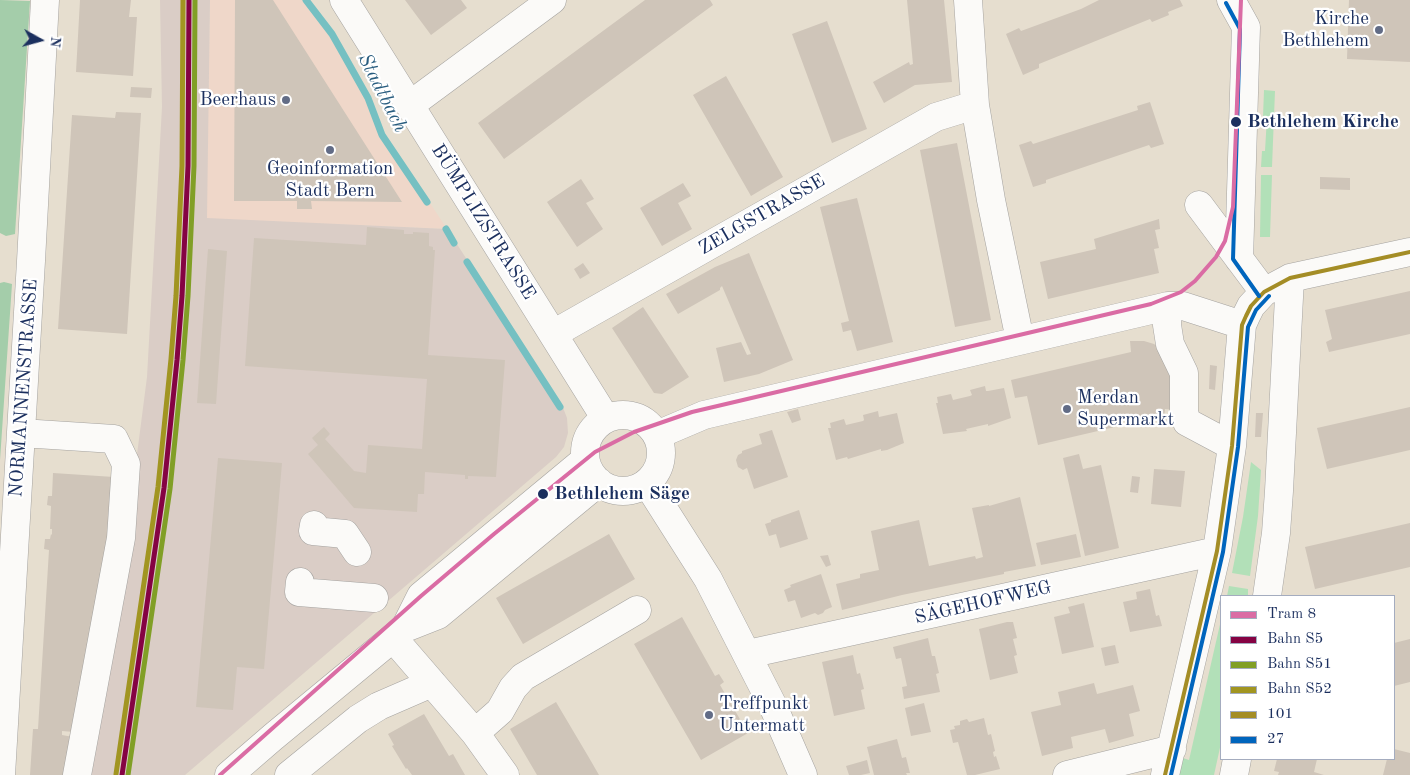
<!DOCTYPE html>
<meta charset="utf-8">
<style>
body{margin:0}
#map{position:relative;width:1410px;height:775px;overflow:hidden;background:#e6decf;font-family:"Old Standard TT",serif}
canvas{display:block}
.legend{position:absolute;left:1220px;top:595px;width:175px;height:165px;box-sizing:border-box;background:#fff;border:1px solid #a4acbf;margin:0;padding:6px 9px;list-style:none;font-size:15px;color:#1b2f5e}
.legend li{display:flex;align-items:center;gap:10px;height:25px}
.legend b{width:25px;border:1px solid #a4acbf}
.north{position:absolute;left:15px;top:15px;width:50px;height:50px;-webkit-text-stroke:4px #fff;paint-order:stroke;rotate:97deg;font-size:14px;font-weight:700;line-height:20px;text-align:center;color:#1b2f5e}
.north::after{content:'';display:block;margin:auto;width:18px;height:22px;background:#1b2f5e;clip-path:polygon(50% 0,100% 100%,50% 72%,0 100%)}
</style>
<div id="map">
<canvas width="1410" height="775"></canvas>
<ul class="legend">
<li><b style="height:6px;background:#da6ca4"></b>Tram 8</li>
<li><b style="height:6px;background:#850343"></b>Bahn S5</li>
<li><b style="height:6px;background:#819f26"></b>Bahn S51</li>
<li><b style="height:6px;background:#a19521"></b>Bahn S52</li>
<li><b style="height:6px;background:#a48d26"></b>101</li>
<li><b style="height:6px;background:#0065bd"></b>27</li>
</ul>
<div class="north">N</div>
</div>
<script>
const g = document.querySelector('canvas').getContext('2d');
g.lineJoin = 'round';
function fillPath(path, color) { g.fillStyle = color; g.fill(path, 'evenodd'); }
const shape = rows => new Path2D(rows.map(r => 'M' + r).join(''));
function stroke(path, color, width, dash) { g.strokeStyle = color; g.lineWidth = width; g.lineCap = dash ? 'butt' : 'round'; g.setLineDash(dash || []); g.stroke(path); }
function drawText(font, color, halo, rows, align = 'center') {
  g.font = font + ' "Old Standard TT",serif'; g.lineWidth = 4.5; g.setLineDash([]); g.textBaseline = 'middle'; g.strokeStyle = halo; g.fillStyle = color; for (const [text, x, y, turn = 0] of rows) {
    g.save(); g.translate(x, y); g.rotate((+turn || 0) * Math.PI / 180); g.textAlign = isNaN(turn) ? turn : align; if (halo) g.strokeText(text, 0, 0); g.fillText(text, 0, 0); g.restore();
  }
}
fillPath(shape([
 [210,0,310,0,333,31,360,77,370,96,384,133,447,229,206,219]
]), '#efd7c9');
fillPath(shape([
 [160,0,210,0,207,218,447,229,562,405,567,418,568,433,564,447,556,457,185,775,85,775,119,594,147,377,162,107]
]), '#dacdc6');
fillPath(shape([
 [1264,90,1275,91,1272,167,1261,167,1262,151,1265,151,1267,117,1263,117],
 [1261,175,1272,175,1270,237,1260,237],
 [1251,462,1261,470,1258,516,1250,576,1232,573,1243,517],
 [1229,586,1248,589,1248,596,1227,596],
 [1221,620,1221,743,1214,775,1179,775,1183,758,1189,760]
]), '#b2e0b8');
fillPath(shape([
 [0,0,30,1,15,234,6,236,0,233],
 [4,282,12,284,0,460,0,283]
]), '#a4cdaa');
stroke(shape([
 [306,0,332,34,345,57,368,98,382,135,427,202],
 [446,229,454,243],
 [467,262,560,407]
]), '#75c0c2', 7);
fillPath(shape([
 [80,0,131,0,129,17,137,17,133,76,76,72],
 [235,0,273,0,402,202,311,201,312,209,297,209,297,201,234,201],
 [405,0,461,0,467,8,431,35],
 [645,0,710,0,713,5,504,159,478,123],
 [907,0,944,0,952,82,915,85,884,103,873,82,909,62,910,65,913,64],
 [1099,0,1180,0,1183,6,1168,12,1169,15,1152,22,1150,19,1039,64,1039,68,1023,75,1006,34,1019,28,1021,31,1081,9],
 [1349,0,1410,0,1410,62,1347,59],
 [827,21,867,129,832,143,792,34],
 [726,76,783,177,751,196,693,95],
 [131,87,152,88,151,98,130,97],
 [1150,102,1164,144,1151,148,1149,145,1046,180,1046,183,1033,187,1019,145,1031,141,1033,144,1138,110,1137,106],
 [116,112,141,113,127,334,58,329,72,115,115,118],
 [957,143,991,320,955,327,920,150],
 [1320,177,1350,178,1350,190,1320,189],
 [581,179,594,199,586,203,603,229,577,247,547,202],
 [683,183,691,196,678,203,692,229,662,246,640,208],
 [857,198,893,342,857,351,851,330,843,332,841,323,849,321,820,207],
 [1159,219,1160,229,1155,230,1159,248,1154,249,1159,273,1048,299,1040,262,1096,249,1094,239],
 [367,227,404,230,404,234,413,234,413,232,429,233,429,246,433,247,433,250,435,250,428,355,505,360,496,477,468,476,468,479,465,479,465,475,425,472,424,494,418,494,417,512,354,508,308,454,318,445,312,438,324,427,330,434,325,439,354,471,366,473,368,445,422,449,427,379,245,366,254,238,366,245],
 [208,249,227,251,216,404,197,403],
 [749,253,793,360,759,374,724,382,716,348,741,342,747,355,751,354,722,286,720,288,720,290,678,314,666,294,715,267],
 [583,263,590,273,580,279,574,269],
 [1410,291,1410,334,1329,352,1326,342,1332,339,1325,310],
 [643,307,689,377,662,394,654,393,612,328],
 [1130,341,1144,341,1154,344,1169,357,1175,410,1165,409,1164,419,1116,416,1115,427,1038,445,1027,396,1015,398,1011,380,1131,352],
 [1210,365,1217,366,1215,390,1209,389],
 [985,386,986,391,988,391,1004,388,1011,418,988,426,988,424,966,429,967,431,943,434,936,403,938,403,937,397,951,394,953,400,970,396,972,395,970,390],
 [1410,407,1410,450,1327,469,1317,428],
 [798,409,801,420,792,423,787,412],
 [878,411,879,417,897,413,904,443,887,450,881,451,881,449,848,459,847,457,836,460,828,428,831,428,830,423,844,419,846,425,863,421,864,420,863,415],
 [1256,413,1263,413,1261,437,1255,437],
 [772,430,788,477,754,489,747,468,743,470,738,467,736,460,738,455,742,453,742,451,762,444,759,434],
 [1079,454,1083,469,1101,465,1119,548,1085,556,1063,458],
 [218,458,282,463,264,669,237,667,233,710,196,707],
 [1154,469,1185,471,1181,507,1151,504],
 [53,473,114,477,107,538,74,732,62,731,62,735,73,737,66,775,30,775,33,729,38,729,49,550,44,549,45,539,50,539,51,534,52,535,52,529,50,529,51,506,47,505,48,496,52,496],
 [1132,476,1140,477,1138,493,1130,492],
 [1020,497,1036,566,1004,572,1004,574,902,595,842,610,836,584,860,578,860,574,879,570,871,531,919,520,929,566,975,556,976,559,983,557,972,508,989,505,989,506],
 [799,510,808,539,780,548,776,534,769,536,765,524,771,522,771,520],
 [1410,523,1410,567,1315,589,1305,547],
 [609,534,635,579,523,644,496,598],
 [1076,534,1081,557,1041,565,1036,543],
 [828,555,831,565,826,567,820,556],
 [821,574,832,607,825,610,823,613,818,615,815,613,801,618,795,600,788,602,784,590,791,587,790,585],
 [1150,589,1156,616,1159,615,1162,626,1130,632,1123,602,1137,599,1136,592],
 [1084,603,1094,647,1062,654,1054,617,1070,613,1068,607],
 [682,617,715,676,719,674,724,682,720,685,748,733,701,760,634,644],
 [1007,622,1013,622,1017,638,1013,639,1017,655,1014,656,1018,673,990,680,979,629],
 [928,638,932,656,935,656,938,669,939,673,936,674,940,692,904,699,902,687,907,686,901,658,896,659,893,647],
 [1410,639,1410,682,1394,686,1394,643],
 [1115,645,1119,663,1105,666,1101,648],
 [853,655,857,674,860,673,864,689,861,690,865,709,834,716,822,662],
 [1094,683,1097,694,1133,685,1140,711,1129,714,1134,736,1109,743,1105,729,1071,737,1073,748,1042,756,1031,712,1061,705,1058,692],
 [556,702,588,756,599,775,537,775,510,729],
 [924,703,931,732,911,736,905,708],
 [424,714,449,756,453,754,465,775,412,775,407,768,406,769,392,746,394,745,388,734],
 [984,718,988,735,991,734,995,751,993,752,994,757,996,756,1000,769,975,775,967,775,958,742,953,743,950,730,955,729,954,726,960,725,960,721,967,719,969,722],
 [897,739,902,758,906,757,910,773,906,773,907,775,874,775,867,747],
 [1394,749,1410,753,1410,775,1383,775,1387,759,1394,759],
 [1277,759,1317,759,1314,772,1324,775,1278,775,1279,772,1274,771],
 [867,760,870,773,861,775,849,775,846,766]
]), '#cfc5b9');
const minor = shape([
 [344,0,606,419],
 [968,0,975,105,991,200,1020,340],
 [1231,0,1246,27,1239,259],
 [410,105,552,0],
 [1199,205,1264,292],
 [1168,306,1167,325,1170,344,1184,373,1184,412,1187,422,1232,446],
 [553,334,936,117,975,105],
 '585 453a38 38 0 1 1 76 0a38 38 0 1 1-76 0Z',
 [21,433,114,439,126,464,121,538,77,775],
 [657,435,704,415,1168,306,1183,306,1242,325],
 [647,483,708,579,773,706,803,775],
 [314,525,313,531,345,534,357,552],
 [300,582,299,592,374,598],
 [1267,596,1276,533,1279,491,1290,278],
 [405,628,421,596,585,460],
 [393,638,475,733,505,775],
 [748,654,1217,551],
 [475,733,500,711,513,688,523,677,637,610],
 [1,775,31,261,45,0],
 [229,775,273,737,405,628,438,615,599,482],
 [289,775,358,719,379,706,432,683],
 [1067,775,1172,749],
 [1165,775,1217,551,1232,446,1241,337,1242,325,1246,316,1251,306,1264,292,1290,278,1410,252],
 [1234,775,1237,759]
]);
stroke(minor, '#a5a3a0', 29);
stroke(minor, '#fbfaf8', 28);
stroke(shape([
 [1165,775,1217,551,1232,446,1242,325,1246,316,1251,306,1264,292,1290,278,1410,252]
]), '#a48d26', 4);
stroke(shape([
 [1226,3,1240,29,1233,259,1259,296],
 [1171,775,1223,552,1238,447,1248,327,1256,310,1269,296]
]), '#0065bd', 4);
stroke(shape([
 [122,775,164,488,177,360,182,296,188,166,189,0]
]), '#850343', 5);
stroke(shape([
 [128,775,170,489,183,360,188,296,194,166,195,0]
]), '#819f26', 5);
stroke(shape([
 [116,774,158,487,171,359,176,296,182,166,183,0]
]), '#a19521', 5);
stroke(shape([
 [220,775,421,596,494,534,595,452,634,432,692,412,1151,304,1181,292,1195,281,1216,257,1225,241,1233,207,1241,0]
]), '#da6ca4', 4);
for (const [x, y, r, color] of [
 [1379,30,5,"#626c86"],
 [286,100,5,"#626c86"],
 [1236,122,6,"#1b2f5e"],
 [330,150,5,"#626c86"],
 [1067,409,5,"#626c86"],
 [543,494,6,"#1b2f5e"],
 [709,715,5,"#626c86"]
]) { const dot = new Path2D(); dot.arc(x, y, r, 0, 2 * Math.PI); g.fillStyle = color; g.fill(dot); stroke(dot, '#fff', 2); }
drawText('19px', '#1b2f5e', '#fff', [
 ["Kirche",1369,19],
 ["Bethlehem",1369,41],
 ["Beerhaus",276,100],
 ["Geoinformation",330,169,"center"],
 ["Stadt Bern",330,191,"center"],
 ["Merdan",1077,398,"left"],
 ["Supermarkt",1077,420,"left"],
 ["Treffpunkt",719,704,"left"],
 ["Untermatt",719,726,"left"]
], 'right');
drawText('bold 19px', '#1b2f5e', '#fff', [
 ["Bethlehem Kirche",1247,122],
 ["Bethlehem Säge",554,494]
], 'left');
drawText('19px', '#1b2f5e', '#fff', [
 ["ZELGSTRASSE",762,215,-30],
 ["BÜMPLIZSTRASSE",483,222,58],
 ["NORMANNENSTRASSE",24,388,-86],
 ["SÄGEHOFWEG",983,603,-13]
]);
drawText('italic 20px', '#295d7f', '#fff', [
 ["Stadtbach",382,93,63]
]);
</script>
